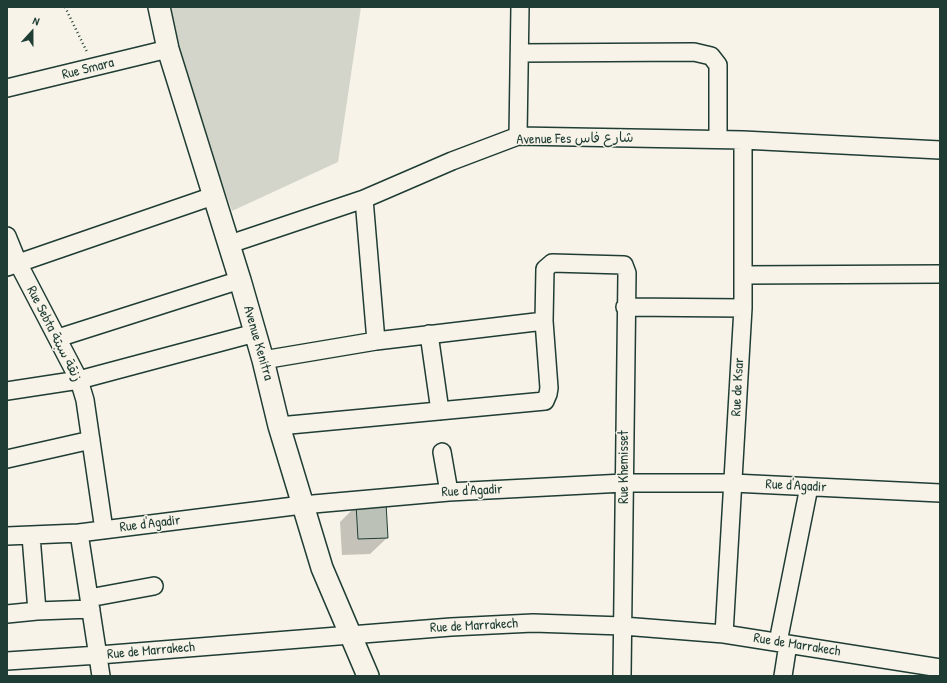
<!DOCTYPE html>
<meta charset="utf-8">
<style>
body{margin:0}
#map{position:relative;width:947px;height:683px;overflow:hidden;background:#f7f3e8;font-family:"Patrick Hand",sans-serif}
canvas{display:block}
.frame{position:absolute;inset:0;border:8px solid #1f3d34;pointer-events:none}
.north{position:absolute;left:12px;top:12px;width:40px;height:40px;-webkit-text-stroke:3px #f7f3e8;paint-order:stroke;rotate:21deg;font-size:11px;font-weight:700;line-height:16px;text-align:center;color:#1f3d34}
.north::after{content:'';display:block;margin:auto;width:14px;height:18px;background:#1f3d34;clip-path:polygon(50% 0,100% 100%,50% 72%,0 100%)}
</style>
<div id="map">
<canvas width="947" height="683"></canvas>
<div class="frame"></div>
<div class="north">N</div>
</div>
<script>
const g = document.querySelector('canvas').getContext('2d');
g.lineJoin = 'round';
function fillPath(path, color) { g.fillStyle = color; g.fill(path, 'evenodd'); }
const shape = rows => new Path2D(rows.map(r => 'M' + r).join(''));
function stroke(path, color, width, dash) { g.strokeStyle = color; g.lineWidth = width; g.lineCap = dash ? 'butt' : 'round'; g.setLineDash(dash || []); g.stroke(path); }
function drawText(font, color, halo, rows, align = 'center') {
  g.font = font + ' "Patrick Hand","Playpen Sans Arabic",sans-serif'; g.lineWidth = 3; g.setLineDash([]); g.textBaseline = 'middle'; g.strokeStyle = halo; g.fillStyle = color; for (const [text, x, y, turn = 0] of rows) {
    g.save(); g.translate(x, y); g.rotate((+turn || 0) * Math.PI / 180); g.textAlign = isNaN(turn) ? turn : align; if (halo) g.strokeText(text, 0, 0); g.fillText(text, 0, 0); g.restore();
  }
}
fillPath(shape([
 [158,7,361,7,338,162,232,211]
]), '#d3d5ca');
fillPath(shape([
 [357,505,387,538,370,554,342,555,340,522]
]), '#0003');
const building = shape([
 [386,503,388,538,358,539,356,504,386,503]
]);
fillPath(building, '#bbc1b6');
stroke(building, '#1f3d34', 1);
const minor = shape([
 [520,53,694,52,711,56,718,65,718,139],
 [7,88,168,49],
 [518,136,520,7],
 [364,199,376,341],
 [7,236,18,263,79,380,85,400,104,530],
 [230,244,364,199,452,161,518,136,743,140,940,150],
 [7,267,213,196],
 [743,275,940,274],
 [625,307,743,308],
 [429,334,440,411],
 [58,338,240,280],
 [263,360,376,341,544,321],
 [7,391,79,380,255,333],
 [279,426,545,401,548,394,549,388,544,321,545,269,552,263,624,265,627,273,622,676],
 [442,452,449,492],
 [7,459,91,440],
 [79,533,101,676],
 [7,536,79,533,302,505,449,492,624,483,733,483,940,493],
 [31,536,37,611],
 [89,598,154,586],
 [7,614,37,611,91,609],
 [724,634,743,308,743,140],
 [778,642,809,487],
 [7,661,99,655,451,627,533,623,623,626,724,634,940,668],
 [783,676,788,644]
]);
const tertiary = shape([
 [159,7,168,49,240,280,263,360,279,426,322,568,368,676]
]);
stroke(minor, '#1f3d34', 20);
stroke(tertiary, '#1f3d34', 24);
stroke(shape([
 [65,7,87,52]
]), '#1f3d34', 2.5, [1, 3]);
stroke(minor, '#f7f3e8', 17);
stroke(tertiary, '#f7f3e8', 21);
drawText('14px', '#1f3d34', '#f7f3e8', [
 ["Rue Smara",88,69,-14],
 ["Avenue Fes شارع فاس",575,139,-1],
 ["Rue Sebta زنقة سبتة",54,334,63],
 ["Avenue Kenitra",258,343,74],
 ["Rue de Ksar",738,387,-87],
 ["Rue Khemisset",624,467,-90],
 ["Rue d'Agadir",796,486,3],
 ["Rue d'Agadir",472,491,-3],
 ["Rue d'Agadir",150,524,-7],
 ["Rue de Marrakech",474,626,-3],
 ["Rue de Marrakech",797,645,9],
 ["Rue de Marrakech",151,651,-5]
]);
</script>
